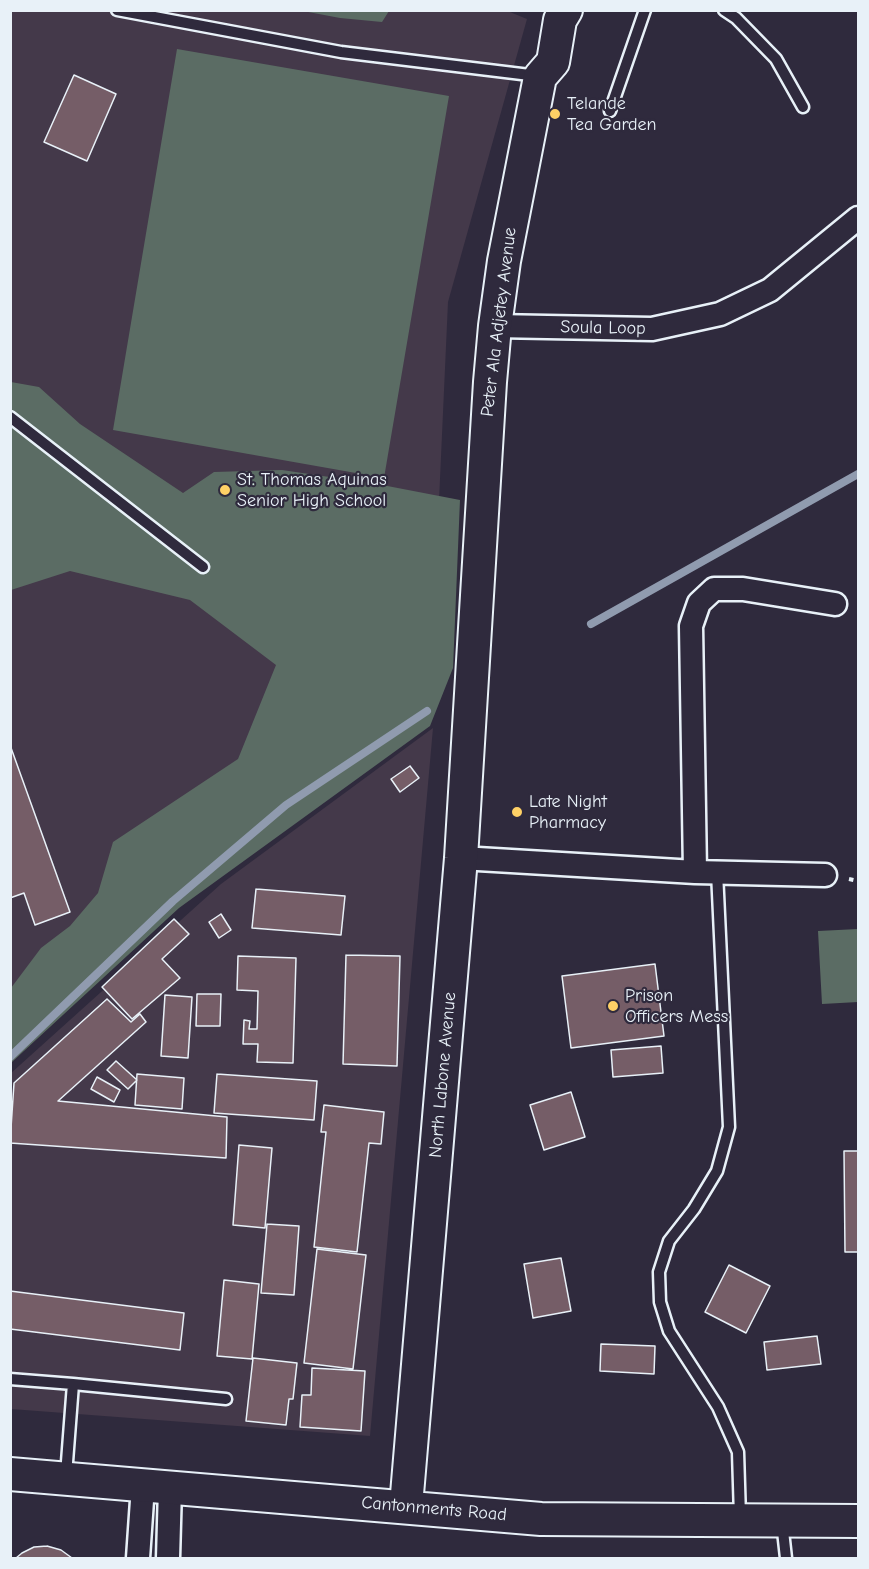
<!DOCTYPE html>
<style>
body{margin:0}
#map{position:relative;width:869px;height:1569px;overflow:hidden;background:#2f2a3d;font-family:"Comic Neue",sans-serif}
canvas{display:block}
.frame{position:absolute;inset:0;border:12px solid #e8f1f8;pointer-events:none}
</style>
<div id="map">
<canvas width="869" height="1569"></canvas>
<div class="frame"></div>
</div>
<script>
const g = document.querySelector('canvas').getContext('2d');
g.lineJoin = 'round';
function fillPath(path, color) { g.fillStyle = color; g.fill(path, 'evenodd'); }
const shape = rows => new Path2D(rows.map(r => 'M' + r).join(''));
function stroke(path, color, width, dash) { g.strokeStyle = color; g.lineWidth = width; g.lineCap = dash ? 'butt' : 'round'; g.setLineDash(dash || []); g.stroke(path); }
function drawText(font, color, halo, rows, align = 'center') {
  g.font = font + ' "Comic Neue",sans-serif'; g.lineWidth = 4.5; g.setLineDash([]); g.textBaseline = 'middle'; g.strokeStyle = halo; g.fillStyle = color; for (const [text, x, y, turn = 0] of rows) {
    g.save(); g.translate(x, y); g.rotate((+turn || 0) * Math.PI / 180); g.textAlign = isNaN(turn) ? turn : align; if (halo) g.strokeText(text, 0, 0); g.fillText(text, 0, 0); g.restore();
  }
}
fillPath(shape([
 [505,10,527,19,448,302,431,678,11,1009,11,11],
 [433,728,370,1436,11,1409,10,1074,221,884]
]), '#44394a');
fillPath(shape([
 [303,11,389,10,389,11,382,22,340,18],
 [177,49,449,96,384,478,113,430],
 [11,382,39,387,80,424,183,493,214,472,282,470,377,484,460,500,453,668,430,726,179,908,12,1062,11,988,41,948,70,926,98,893,113,842,238,759,276,665,190,600,70,571,11,590],
 [858,929,858,1002,822,1004,818,931]
]), '#5b6c64');
stroke(shape([
 [591,624,858,474],
 [10,1057,173,901,286,805,427,711]
]), '#909baf', 8);
const building = shape([
 [74,75,116,94,87,161,44,142,74,75],
 [10,745,70,912,35,925,24,893,10,898,10,745],
 [410,766,419,778,400,792,391,779,410,766],
 [256,889,345,896,341,935,252,928,256,889],
 [221,914,231,930,219,938,209,922,221,914],
 [174,919,189,934,162,959,180,978,132,1019,102,987,174,919],
 [346,955,400,956,397,1066,343,1064,346,955],
 [238,956,296,958,293,1063,257,1062,258,1044,243,1044,244,1020,250,1021,249,1029,257,1029,258,991,237,990,238,956],
 [655,964,664,1036,571,1048,562,976,655,964],
 [197,994,221,994,220,1026,196,1026,197,994],
 [165,995,192,997,188,1058,161,1056,165,995],
 [107,999,131,1022,140,1014,146,1022,58,1101,227,1117,226,1158,10,1143,14,1083,107,999],
 [661,1046,663,1073,613,1077,611,1050,661,1046],
 [116,1061,137,1080,128,1089,107,1070,116,1061],
 [137,1074,184,1078,182,1109,135,1105,137,1074],
 [217,1074,317,1081,314,1120,214,1113,217,1074],
 [97,1077,120,1090,114,1102,91,1089,97,1077],
 [571,1092,585,1137,544,1150,530,1105,571,1092],
 [324,1105,384,1112,381,1144,369,1143,357,1252,314,1247,326,1132,321,1132,324,1105],
 [239,1145,272,1148,265,1228,233,1225,239,1145],
 [844,1151,858,1151,858,1252,845,1252,844,1151],
 [267,1224,299,1226,294,1295,261,1293,267,1224],
 [317,1249,366,1255,353,1369,304,1363,317,1249],
 [561,1258,571,1311,533,1318,524,1264,561,1258],
 [729,1265,770,1286,746,1333,705,1312,729,1265],
 [224,1280,259,1284,252,1359,217,1356,224,1280],
 [10,1291,184,1313,180,1350,10,1329,10,1291],
 [817,1336,821,1364,767,1370,764,1342,817,1336],
 [601,1344,655,1346,654,1374,600,1371,601,1344],
 [253,1358,297,1363,293,1399,289,1399,286,1425,246,1421,253,1358],
 [312,1368,365,1371,361,1431,300,1427,302,1395,311,1395,312,1368],
 [47,1546,61,1550,72,1558,16,1558,22,1553,34,1547,47,1546]
]);
fillPath(building, '#755d67');
stroke(building, '#e8f1f8', 1.5);
const lane = shape([
 [117,10,341,52,538,76],
 [724,10,736,18,776,59,803,107],
 [610,111,645,10],
 [10,417,203,567],
 [717,872,729,1127,717,1171,694,1209,669,1241,659,1272,660,1302,669,1331,718,1407,738,1452,740,1517],
 [10,1379,73,1384,66,1475],
 [73,1384,226,1399],
 [782,1522,786,1558]
]);
const street = shape([
 [495,326,652,329,720,314,770,290,858,218],
 [461,858,695,872,825,875],
 [695,872,691,626,699,603,714,589,743,589,835,604],
 [138,1558,143,1486],
 [168,1558,170,1488]
]);
const secondary = shape([
 [10,1474,541,1519,858,1521],
 [406,1506,461,858,490,382,495,326,504,261,540,77,553,62,560,20,566,10]
]);
stroke(lane, '#e8f1f8', 15);
stroke(street, '#e8f1f8', 27);
stroke(secondary, '#e8f1f8', 36);
stroke(shape([
 [849,879,858,881]
]), '#e8f1f8', 4, [4.5, 4.5]);
stroke(lane, '#2f2a3d', 10);
stroke(street, '#2f2a3d', 22);
stroke(secondary, '#2f2a3d', 32);
for (const [x, y, r, color] of [
 [555,114,6,"#ffd166"],
 [225,490,6,"#ffd166"],
 [517,812,6,"#ffd166"],
 [613,1006,6,"#ffd166"]
]) { const dot = new Path2D(); dot.arc(x, y, r, 0, 2 * Math.PI); g.fillStyle = color; g.fill(dot); stroke(dot, '#2f2a3d', 2); }
drawText('18px', '#e8f1f8', '#2f2a3d', [
 ["Telande",567,104],
 ["Tea Garden",567,125],
 ["St. Thomas Aquinas",237,480],
 ["Senior High School",237,501],
 ["Late Night",529,802],
 ["Pharmacy",529,823],
 ["Prison",625,996],
 ["Officers Mess",625,1017]
], 'left');
drawText('18px', '#e8f1f8', '#2f2a3d', [
 ["Peter Ala Adjetey Avenue",499,322,-83],
 ["Soula Loop",603,328,1],
 ["North Labone Avenue",443,1075,-85],
 ["Cantonments Road",434,1509,5]
]);
</script>
